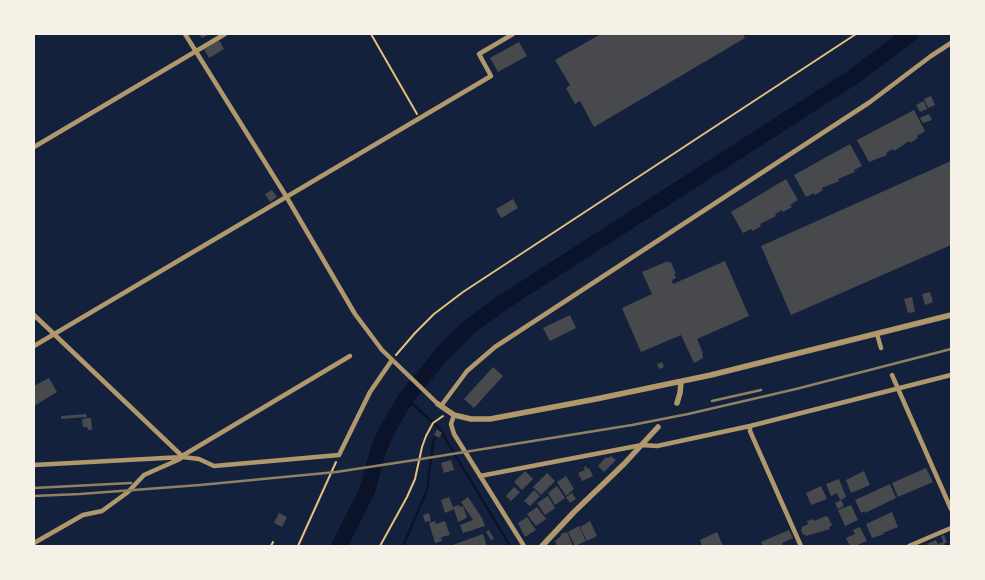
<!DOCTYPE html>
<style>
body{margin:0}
#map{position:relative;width:985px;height:580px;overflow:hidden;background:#14213d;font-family:"Space Grotesk",sans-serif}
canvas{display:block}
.frame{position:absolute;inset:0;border:35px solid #f6f1e7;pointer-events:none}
</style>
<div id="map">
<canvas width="985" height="580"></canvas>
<div class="frame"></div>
</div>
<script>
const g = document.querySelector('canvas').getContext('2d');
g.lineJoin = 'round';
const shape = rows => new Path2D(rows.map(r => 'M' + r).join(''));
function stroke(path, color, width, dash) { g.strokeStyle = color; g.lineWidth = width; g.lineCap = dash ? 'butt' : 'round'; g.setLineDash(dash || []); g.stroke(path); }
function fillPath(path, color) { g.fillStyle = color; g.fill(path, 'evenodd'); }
stroke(shape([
 [406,398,439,428,510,546],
 [403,546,427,490,433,442,437,434]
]), '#0b132b', 2.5);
stroke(shape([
 [339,546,367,491,378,451,387,430,406,398,442,354,468,328,502,303,853,77,910,34]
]), '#0b132b', 16);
fillPath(shape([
 [199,34,210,34,202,38],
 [601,34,743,34,745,38,594,127,580,101,575,104,566,88,570,85,555,60],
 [219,40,224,49,209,58,204,49],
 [519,42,527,56,498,72,490,58],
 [931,96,935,105,928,108,924,99],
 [924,101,927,109,920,112,916,105],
 [914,110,925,131,917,136,918,138,910,143,909,141,894,151,893,149,886,153,887,155,869,162,857,140],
 [929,114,932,120,923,123,920,118],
 [850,144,862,166,854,170,855,172,838,179,839,181,822,188,823,190,815,195,814,193,806,197,794,175],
 [951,161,951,245,791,315,761,246],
 [786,179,798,200,790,205,792,207,783,212,782,210,775,214,776,216,760,224,761,226,753,231,751,229,743,233,731,212],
 [272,190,277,197,270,202,265,194],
 [513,199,518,208,501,218,496,209],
 [668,261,669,263,671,262,676,274,674,274,676,278,672,280,673,284,725,261,749,316,697,339,703,353,702,354,703,358,694,363,681,335,641,352,622,308,652,294,642,272],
 [930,292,933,302,925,305,922,294],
 [912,297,915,312,908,313,904,299],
 [570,315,576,328,550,341,543,328],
 [662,362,664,367,659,369,657,364],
 [493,367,503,376,474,408,464,399],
 [49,378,57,392,34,406,34,386],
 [86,414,87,417,61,419,61,416],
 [87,418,91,418,92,430,88,430,87,427,83,427,82,419],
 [437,429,442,433,439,438,434,435],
 [611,456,616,460,604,472,598,466,606,457,608,458],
 [451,460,454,470,444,473,441,463],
 [586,466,587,469,589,468,593,476,582,481,578,473,585,470,584,467],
 [926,468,933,482,898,497,892,483],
 [525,471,533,479,522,490,514,482],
 [864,471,870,485,851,493,846,480],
 [547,473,555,481,541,495,533,487],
 [566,476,574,489,566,496,557,482],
 [839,479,846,497,840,500,837,493,831,496,826,484],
 [890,484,896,498,865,513,865,511,861,513,855,500],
 [557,486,565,498,555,505,548,493],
 [821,486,827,499,811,505,806,493],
 [514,487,520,492,511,501,506,496],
 [534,490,540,496,530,506,524,501],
 [572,493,576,499,570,503,566,497],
 [548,496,555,508,545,515,537,503],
 [449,497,453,507,459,505,460,507,463,506,467,517,465,519,458,522,454,509,445,513,441,500],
 [468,497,482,518,485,526,463,533,460,525,473,520,461,502],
 [841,500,844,506,838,509,835,503],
 [851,505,858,520,845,526,838,510],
 [537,507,546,519,536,526,527,514],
 [892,512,898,527,883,533,884,534,872,538,866,524],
 [279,513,287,517,282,527,274,523],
 [429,513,431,521,425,522,423,515],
 [826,516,828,517,832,525,829,527,830,529,806,536,805,534,803,535,801,530,802,527,808,524,807,521,813,519,814,521],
 [527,517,536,530,525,537,518,523],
 [435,521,436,524,445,521,450,535,441,537,442,541,435,543,429,523],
 [590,521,597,536,587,541,580,527],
 [579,526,586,541,575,546,568,532],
 [860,527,867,541,855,546,850,546,846,538,855,534,853,530],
 [489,530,494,539,491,540,486,532],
 [789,530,793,538,782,543,783,545,763,546,761,542],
 [567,532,573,546,557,546,555,541,561,536,561,534],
 [717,532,723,546,702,546,700,540],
 [483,534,487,546,450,546],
 [944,535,947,542,944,544,945,546,928,546,927,544,936,540,938,544,943,542,941,536]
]), '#48494c');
stroke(shape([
 [371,34,417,114],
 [396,355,415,333,434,314,463,292,856,34],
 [271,546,273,542],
 [298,546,336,462],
 [380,546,407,497,415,479,422,447,426,436,433,423,443,416]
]), '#e5c07b', 2);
stroke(shape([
 [185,34,286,196,355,314,382,350,438,404],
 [34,147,225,34],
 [34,315,183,457],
 [877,334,881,348],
 [34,346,491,76,479,54,513,34],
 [892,375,951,509],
 [441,406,467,371,495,347,870,102,931,56,951,43],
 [454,415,451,424,454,434,524,546],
 [750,426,750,431,801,546],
 [182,456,350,356],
 [34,465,183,457,199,459,214,466,339,455,370,392,392,360],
 [480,476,642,445,657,446,750,426,951,375],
 [34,543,83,515,102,511,128,492,144,475,180,459],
 [909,546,951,528]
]), '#b1986c', 4.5);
stroke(shape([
 [677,403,680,393,681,382],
 [438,404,454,415,471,419,490,419,596,399,711,375,951,315],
 [542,546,574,512,624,464,658,427]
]), '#b1986c', 5.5);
stroke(shape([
 [712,401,761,390],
 [34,488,131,483],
 [34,496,80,494,200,485,336,472,415,460,632,425,688,414,796,389,951,349]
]), '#918062', 2.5);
</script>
